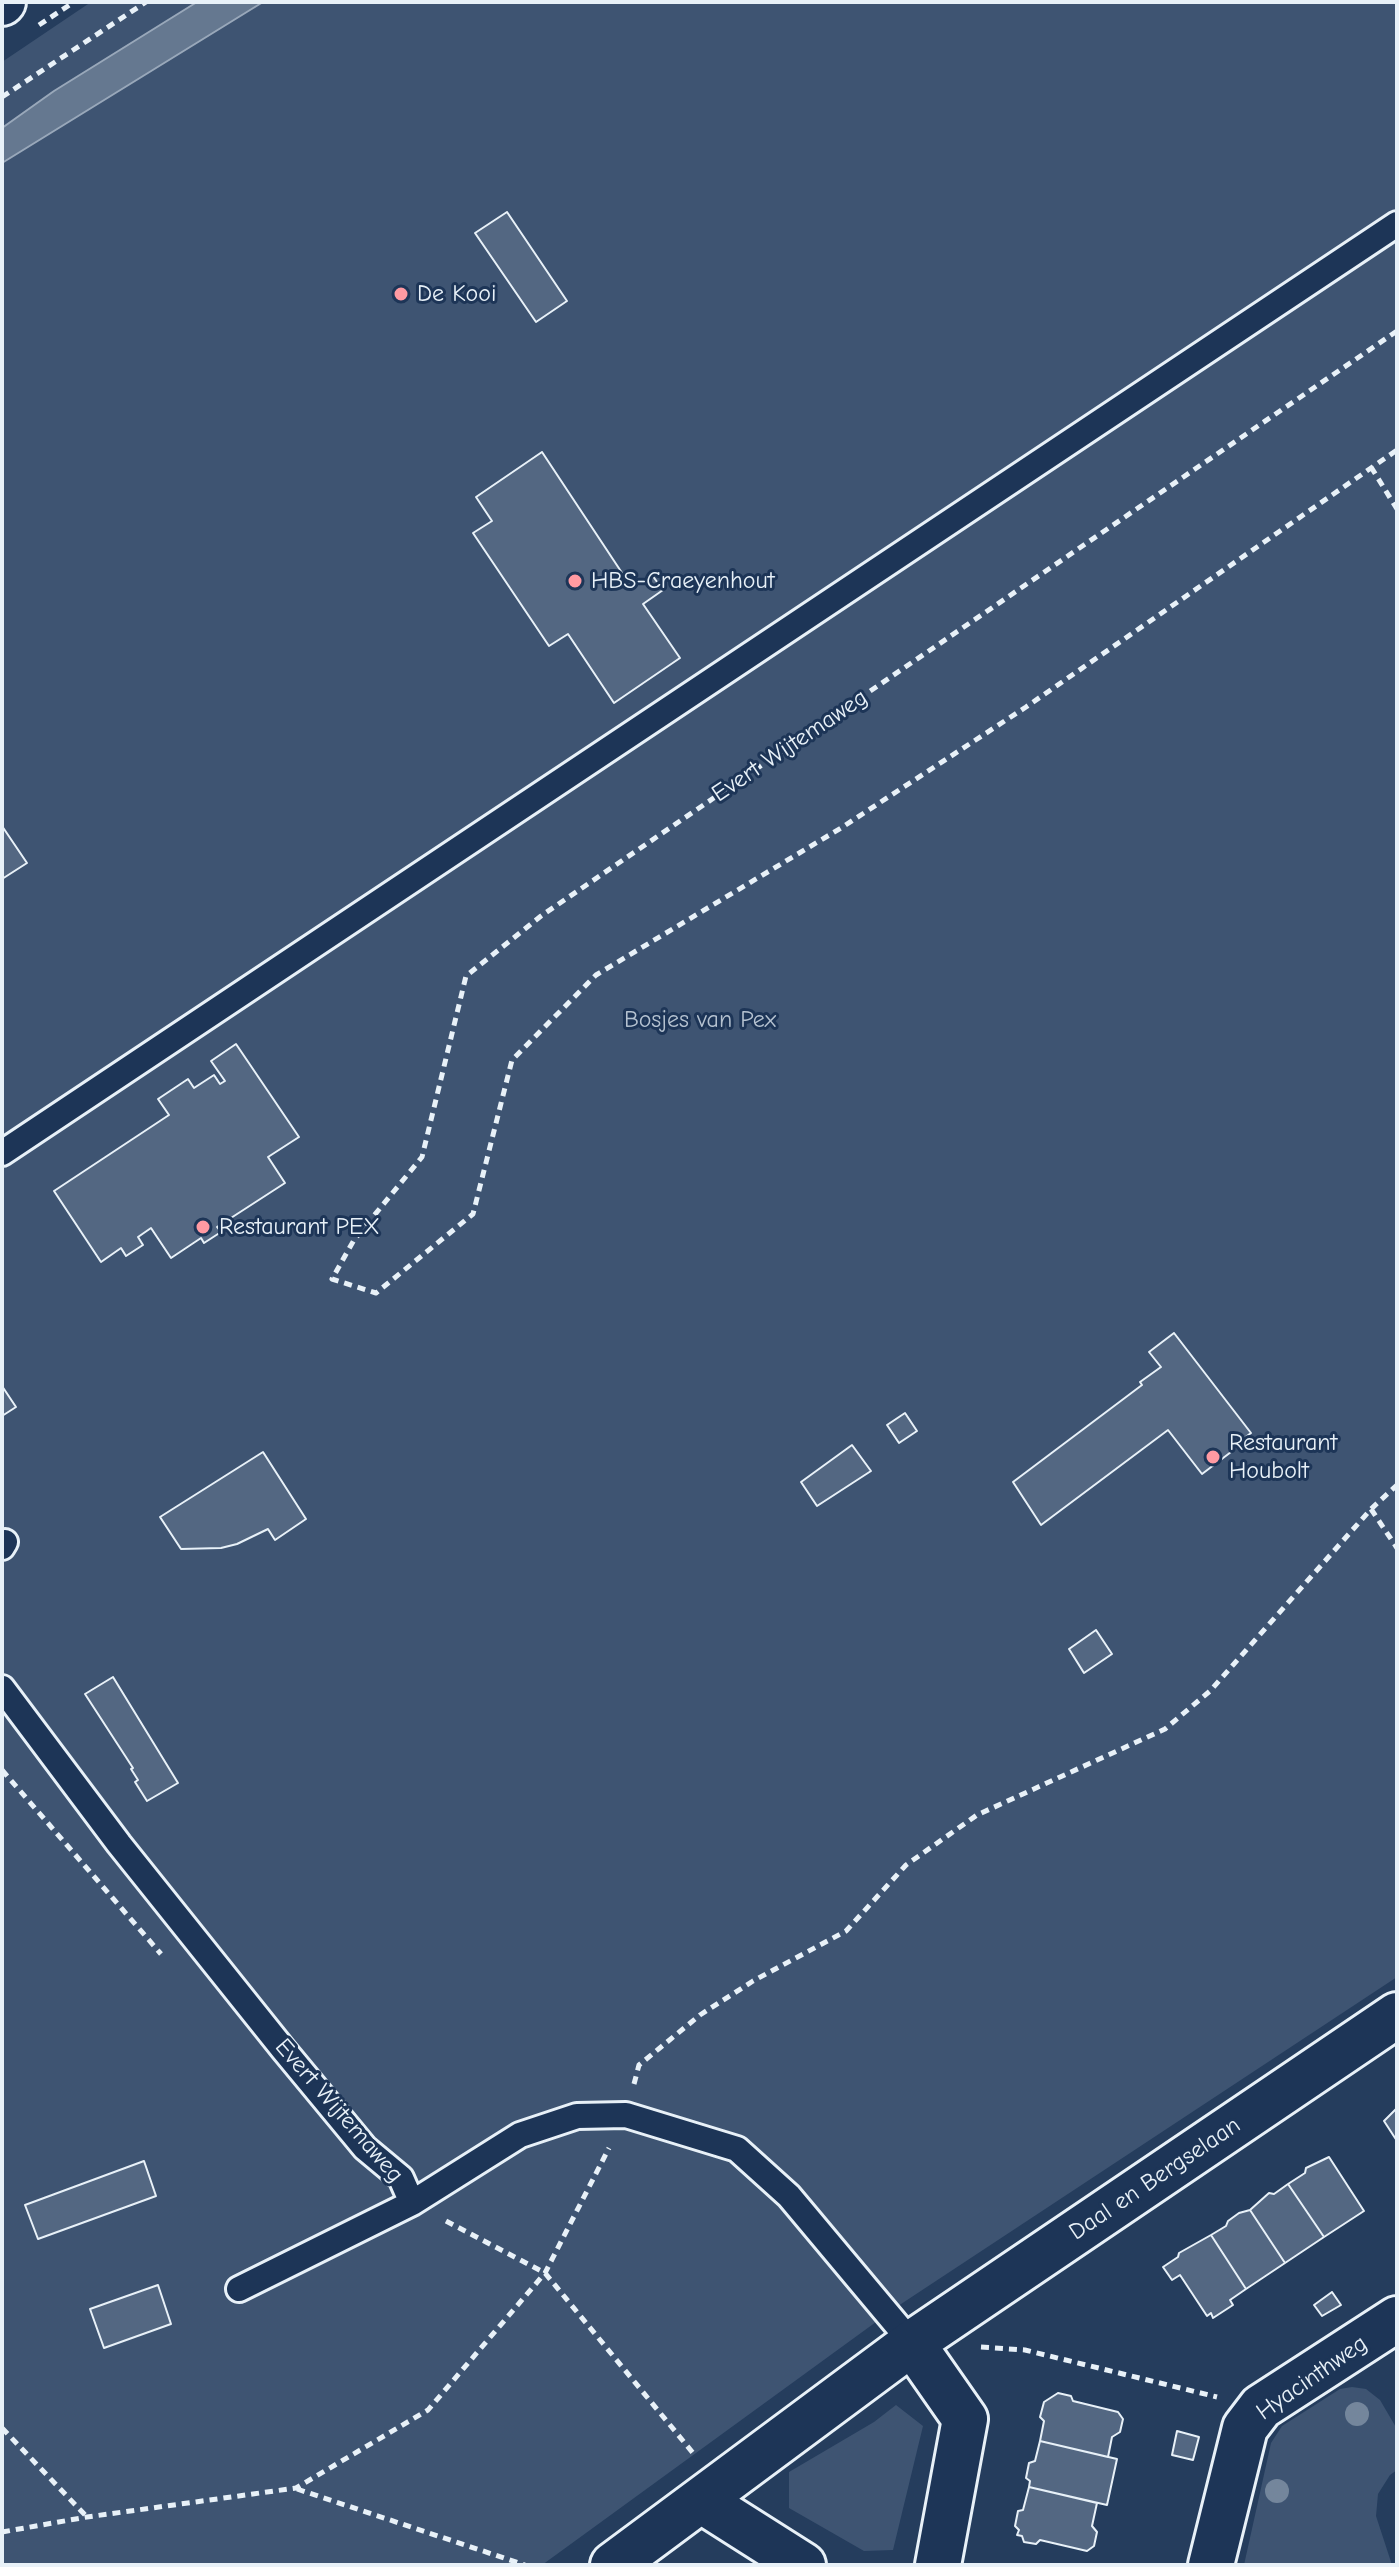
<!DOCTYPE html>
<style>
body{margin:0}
#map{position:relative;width:1399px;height:2567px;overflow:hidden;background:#253d5d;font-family:"Comic Neue",sans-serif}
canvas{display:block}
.frame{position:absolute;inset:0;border:4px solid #e8f1f8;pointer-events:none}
</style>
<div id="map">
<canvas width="1399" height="2567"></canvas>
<div class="frame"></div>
</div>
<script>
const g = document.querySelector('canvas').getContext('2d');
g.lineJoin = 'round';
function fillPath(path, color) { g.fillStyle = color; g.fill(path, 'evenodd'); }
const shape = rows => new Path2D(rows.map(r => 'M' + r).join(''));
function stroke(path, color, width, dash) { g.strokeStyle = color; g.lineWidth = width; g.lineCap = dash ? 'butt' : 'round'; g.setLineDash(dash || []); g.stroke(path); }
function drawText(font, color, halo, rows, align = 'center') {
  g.font = font + ' "Comic Neue",sans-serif'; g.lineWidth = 6; g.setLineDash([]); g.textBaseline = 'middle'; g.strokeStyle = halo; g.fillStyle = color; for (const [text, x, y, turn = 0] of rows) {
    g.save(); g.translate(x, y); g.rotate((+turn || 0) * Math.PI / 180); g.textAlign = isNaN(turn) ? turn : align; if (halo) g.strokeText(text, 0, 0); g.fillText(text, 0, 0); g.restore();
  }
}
fillPath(shape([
 [91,2,1397,2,1397,1977,898,2306,542,2565,2,2565,2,62],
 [1352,2387,1366,2389,1380,2400,1397,2429,1397,2470,1390,2475,1378,2494,1376,2516,1392,2565,1244,2565,1271,2443,1282,2426,1340,2389],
 [896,2405,923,2426,893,2550,864,2551,789,2508,789,2472,874,2422]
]), '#3e5472');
const water = shape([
 [197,2,263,2,2,163,2,128,54,91,197,2]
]);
fillPath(water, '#657890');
stroke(water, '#99a8ba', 2);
const building = shape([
 [507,212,567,301,536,322,475,233,507,212],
 [542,452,632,588,652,575,663,590,643,604,680,658,614,703,568,634,549,646,473,533,492,521,476,497,542,452],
 [2,826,27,863,2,879,2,826],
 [236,1044,299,1137,268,1157,285,1183,217,1227,221,1232,204,1243,201,1238,171,1258,151,1228,138,1237,143,1245,126,1256,121,1248,101,1262,54,1191,169,1115,158,1099,188,1079,194,1088,214,1075,220,1084,225,1081,211,1061,236,1044],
 [1174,1333,1251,1433,1229,1449,1231,1452,1202,1474,1168,1430,1041,1525,1013,1482,1142,1385,1140,1382,1161,1367,1149,1352,1174,1333],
 [2,1386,16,1407,2,1416,2,1386],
 [905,1413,917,1431,899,1443,887,1425,905,1413],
 [852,1445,871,1471,817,1506,801,1482,852,1445],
 [263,1452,306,1519,275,1540,268,1529,237,1544,221,1548,181,1549,160,1517,263,1452],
 [1096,1630,1112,1654,1084,1673,1069,1649,1096,1630],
 [113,1677,178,1783,147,1801,135,1782,138,1780,131,1769,133,1768,85,1694,113,1677],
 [1397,2108,1397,2141,1384,2121,1397,2108],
 [1329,2157,1364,2211,1324,2237,1288,2184,1305,2173,1306,2168,1329,2157],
 [144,2161,156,2196,38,2239,25,2205,144,2161],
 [1288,2184,1324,2237,1285,2263,1250,2210,1269,2193,1274,2194,1288,2184],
 [1250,2210,1285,2263,1246,2289,1211,2235,1226,2226,1228,2221,1239,2213,1250,2210],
 [1211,2235,1246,2289,1230,2300,1233,2305,1213,2318,1211,2313,1207,2316,1180,2275,1172,2280,1163,2267,1178,2257,1179,2253,1211,2235],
 [158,2285,171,2324,104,2348,90,2309,158,2285],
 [1332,2292,1341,2305,1322,2316,1314,2305,1332,2292],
 [1058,2393,1071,2396,1073,2401,1118,2412,1123,2419,1120,2432,1112,2437,1108,2457,1040,2441,1044,2421,1040,2417,1044,2402,1058,2393],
 [1177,2431,1199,2437,1193,2460,1172,2455,1177,2431],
 [1040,2441,1117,2459,1107,2505,1029,2487,1030,2481,1026,2478,1029,2463,1035,2461,1040,2441],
 [1029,2487,1097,2503,1092,2526,1097,2532,1094,2546,1087,2551,1040,2540,1036,2544,1024,2542,1022,2536,1017,2535,1019,2530,1015,2526,1018,2511,1023,2510,1029,2487]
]);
fillPath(building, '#536782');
stroke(building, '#e8f1f8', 2);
const lane = shape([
 [2,1153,1397,224],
 [2,1547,5,1542],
 [2,1688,119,1844,283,2049,365,2148,401,2178,412,2203],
 [239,2289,412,2203,520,2135,577,2116,626,2115,737,2149,789,2196,912,2343]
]);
const street = shape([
 [912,2343,965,2419,938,2565],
 [702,2501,803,2565],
 [613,2565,912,2343,1397,2015],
 [1211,2565,1245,2428,1261,2407,1397,2319]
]);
const secondary = shape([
 [2,3,3,2]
]);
stroke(lane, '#e8f1f8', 30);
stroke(street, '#e8f1f8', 50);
stroke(secondary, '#e8f1f8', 50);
stroke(shape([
 [39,25,74,2],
 [2,97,146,2],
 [1397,331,541,916,466,976,422,1157,354,1240,332,1279,376,1293,473,1214,512,1060,596,975,841,828,1026,707,1397,450],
 [1371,467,1397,509],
 [1371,1509,1397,1548],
 [2,1770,161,1954],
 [634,2084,639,2065,700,2015,753,1981,846,1931,906,1865,977,1815,1165,1729,1210,1691,1371,1509,1397,1485],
 [446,2221,545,2273,693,2453],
 [981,2347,1025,2350,1217,2397],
 [2,2428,87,2517],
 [297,2489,525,2565],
 [2,2532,87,2517,296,2488,428,2410,545,2273,609,2148]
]), '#e8f1f8', 5, [8, 6]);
stroke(lane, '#1d3557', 24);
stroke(street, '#1d3557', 44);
stroke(secondary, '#1d3557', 44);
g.fillStyle = '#74869c';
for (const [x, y] of [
 [1357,2414],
 [1277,2491]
]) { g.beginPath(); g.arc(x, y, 12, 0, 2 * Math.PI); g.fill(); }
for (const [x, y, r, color] of [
 [401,294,8,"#ff9aa2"],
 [575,581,8,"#ff9aa2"],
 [203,1227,8,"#ff9aa2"],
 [1213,1457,8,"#ff9aa2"]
]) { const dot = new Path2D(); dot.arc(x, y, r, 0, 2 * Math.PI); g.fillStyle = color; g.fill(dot); stroke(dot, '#1d3557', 3); }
drawText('24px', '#e8f1f8', '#1d3557', [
 ["De Kooi",417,294],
 ["HBS-Craeyenhout",591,581],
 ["Restaurant PEX",219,1227],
 ["Restaurant",1229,1443],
 ["Houbolt",1229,1471]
], 'left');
drawText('24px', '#e8f1f8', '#1d3557', [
 ["Evert Wijtemaweg",790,746,-34],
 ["Evert Wijtemaweg",339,2111,49],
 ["Daal en Bergselaan",1155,2179,-34],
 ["Hyacinthweg",1312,2378,-35]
]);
drawText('24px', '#b5c2d0', '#1d3557', [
 ["Bosjes van Pex",700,1020]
]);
</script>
